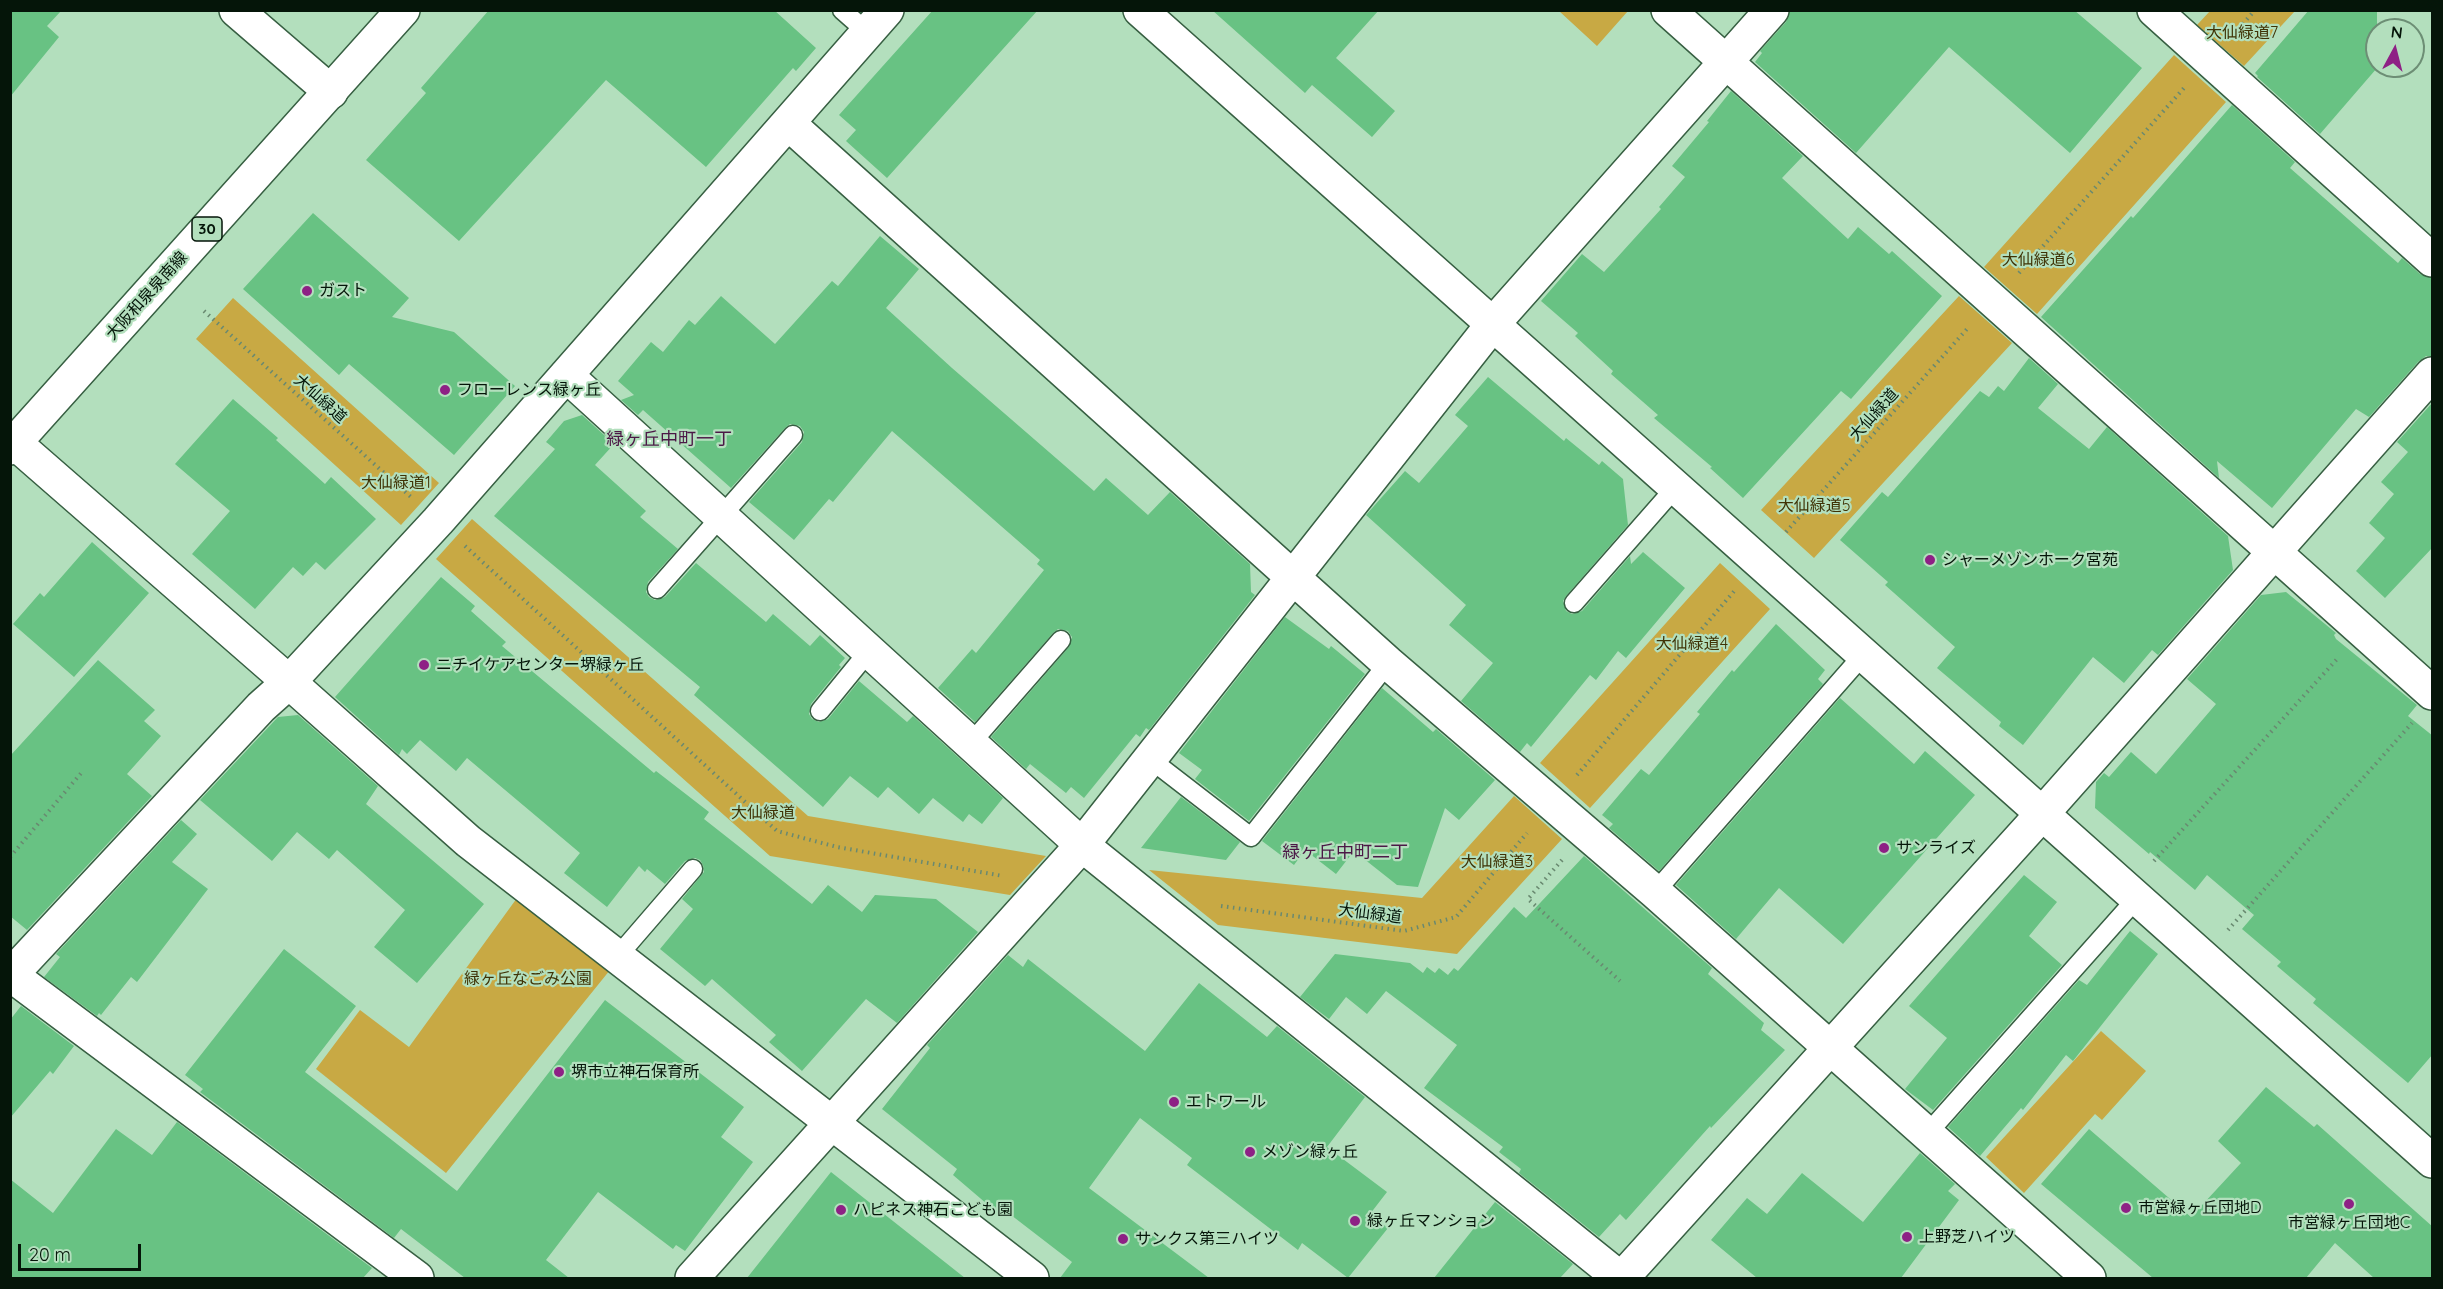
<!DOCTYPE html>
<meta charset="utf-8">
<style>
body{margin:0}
#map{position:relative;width:2443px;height:1289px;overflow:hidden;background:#b3dfbd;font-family:Quicksand,sans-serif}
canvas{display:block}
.frame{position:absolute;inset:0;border:12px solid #051509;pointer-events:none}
.north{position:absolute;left:2365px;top:18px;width:60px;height:60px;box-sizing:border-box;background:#b3dfbd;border:2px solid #6d8e75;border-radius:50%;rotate:7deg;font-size:16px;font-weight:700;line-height:24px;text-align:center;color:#051509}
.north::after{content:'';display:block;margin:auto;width:21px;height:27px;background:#8e2185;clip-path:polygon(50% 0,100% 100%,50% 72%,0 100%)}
.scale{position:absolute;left:18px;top:1244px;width:123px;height:27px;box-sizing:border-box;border:3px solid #051509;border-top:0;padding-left:8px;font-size:18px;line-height:21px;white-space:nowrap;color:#051509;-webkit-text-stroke:4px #b3dfbd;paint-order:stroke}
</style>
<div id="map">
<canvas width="2443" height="1289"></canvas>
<div class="frame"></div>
<div class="north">N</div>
<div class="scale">20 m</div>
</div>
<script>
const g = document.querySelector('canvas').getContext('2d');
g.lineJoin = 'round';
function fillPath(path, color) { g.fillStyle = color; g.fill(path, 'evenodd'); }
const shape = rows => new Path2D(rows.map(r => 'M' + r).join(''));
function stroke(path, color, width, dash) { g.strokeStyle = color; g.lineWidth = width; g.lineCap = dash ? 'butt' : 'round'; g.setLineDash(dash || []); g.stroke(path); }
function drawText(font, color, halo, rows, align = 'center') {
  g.font = font + ' Quicksand,"Noto Sans JP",sans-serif'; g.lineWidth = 4.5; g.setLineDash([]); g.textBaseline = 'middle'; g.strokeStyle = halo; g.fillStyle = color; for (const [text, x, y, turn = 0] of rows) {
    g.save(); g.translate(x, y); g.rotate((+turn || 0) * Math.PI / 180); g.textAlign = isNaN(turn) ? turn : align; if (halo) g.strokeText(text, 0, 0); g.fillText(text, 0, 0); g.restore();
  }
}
fillPath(shape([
 [1559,11,1628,11,1597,46],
 [2210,11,2210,10,2295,11,2244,66,2197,25],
 [2174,55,2226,102,2037,314,1984,267],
 [1959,296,2012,343,1814,558,1761,510],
 [233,298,439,483,401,525,196,339],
 [472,519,808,816,1046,856,1010,895,770,856,436,559],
 [1720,563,1770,609,1590,808,1540,763],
 [1514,796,1562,839,1457,954,1218,925,1149,870,1422,898],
 [517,898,610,970,446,1173,316,1069,360,1010,409,1047],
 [2101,1031,2146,1071,2102,1120,2095,1114,2024,1193,1986,1157]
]), '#c8a944');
fillPath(shape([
 [10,10,62,10,47,26,59,37,10,97],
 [489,10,774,10,816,48,796,71,793,68,706,167,606,80,459,241,366,160,426,93,421,88],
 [933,10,1038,10,887,178,846,141,856,130,839,115],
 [1212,10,1379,10,1336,58,1395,111,1372,137,1312,85,1305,93],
 [1790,10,2074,10,2142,68,2070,153,1949,47,1856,153,1755,62,1762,53,1760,51,1786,22],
 [2309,10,2377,10,2377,68,2320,134,2257,77,2258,76,2255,73],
 [1731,91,1803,156,1782,178,1848,239,1858,227,1889,254,1892,251,1942,296,1851,399,1841,391,1743,498,1710,468,1712,467,1654,418,1658,415,1611,374,1613,371,1575,336,1578,333,1541,301,1582,254,1604,272,1661,209,1659,207,1685,177,1672,166,1709,122,1707,121],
 [2232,105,2295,162,2290,168,2398,263,2402,258,2420,274,2433,278,2433,356,2426,356,2418,362,2369,417,2356,409,2272,508,2217,461,2219,478,2041,317,2131,216,2133,218],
 [313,213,409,298,392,317,454,332,515,386,454,455,349,364,339,375,243,289],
 [880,236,919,269,886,308,952,368,1094,491,1106,478,1148,515,1170,492,1250,564,1251,592,1255,595,1149,730,1146,728,1140,737,1136,734,1084,798,1071,787,1066,793,1030,764,1026,769,991,737,1069,647,1072,637,1068,631,1058,629,1053,633,975,722,938,688,972,649,976,653,1044,570,1037,564,1040,560,892,431,833,502,829,499,794,540,749,502,802,442,804,432,800,426,790,424,785,428,731,488,643,410,638,415,621,400,634,395,618,381,651,342,663,352,689,320,695,325,721,296,775,344,832,281,838,286],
 [2029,358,2058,384,2038,408,2089,449,2107,427,2228,536,2233,570,2158,655,2152,650,2124,683,2093,657,2023,745,1999,726,2001,722,1937,668,1955,647,1885,585,1888,582,1840,540,1882,492,1888,497,1980,391,1989,397,1998,386,2004,391],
 [1488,377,1564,441,1566,438,1599,465,1602,461,1623,479,1628,525,1566,596,1563,601,1566,611,1572,614,1582,611,1630,556,1631,564,1643,552,1685,588,1626,658,1618,651,1596,680,1590,675,1531,747,1527,743,1520,752,1461,701,1493,663,1449,625,1466,605,1366,515,1405,471,1419,483,1468,426,1455,415],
 [233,399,278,438,276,440,325,484,331,477,376,519,325,570,316,562,303,576,293,567,255,609,192,554,230,511,175,464],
 [2433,402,2433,547,2385,598,2356,571,2385,538,2369,523,2394,494,2381,482,2408,452,2397,442],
 [582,415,614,444,595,465,646,511,640,517,678,549,648,582,646,592,649,597,655,600,665,597,696,563,766,622,773,614,810,646,820,635,845,658,839,665,841,667,811,704,809,714,812,719,819,722,828,719,859,681,907,722,913,716,1003,798,982,824,969,814,963,822,933,798,919,814,888,787,878,798,850,776,823,807,694,695,700,687,494,516,555,449,546,442,564,421],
 [92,542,149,593,74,677,13,624,40,593,44,597],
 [441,577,475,606,471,611,506,642,502,646,654,773,656,771,709,812,704,819,812,904,828,885,862,912,875,895,936,899,978,932,897,1023,866,999,802,1071,769,1042,776,1035,712,979,705,986,660,949,693,909,682,899,704,872,703,865,700,860,695,858,685,861,665,884,647,869,645,872,639,866,607,907,564,873,580,853,467,758,456,771,420,740,407,754,402,749,399,755,335,697],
 [2286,592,2336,633,2334,635,2336,639,2417,705,2408,716,2433,736,2433,1054,2408,1083,2313,1003,2316,999,2277,966,2281,962,2242,929,2254,915,2207,875,2195,890,2150,852,2149,854,2095,808,2096,782,2104,773,2109,777,2131,752,2156,774,2216,704,2187,679,2261,595],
 [1285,617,1329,649,1331,646,1365,674,1249,821,1195,779,1202,770,1179,753],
 [1776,624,1825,670,1818,679,1823,684,1659,871,1609,828,1613,824,1602,815,1641,769,1649,775,1700,714,1697,712,1732,670,1734,672],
 [98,660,155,710,144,721,161,736,127,774,152,796,27,930,10,916,10,756],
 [1382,688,1433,732,1436,729,1495,780,1459,820,1445,808,1418,887,1397,885,1354,851,1336,874,1305,850,1294,865,1262,841],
 [1840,698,1914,764,1925,751,1975,795,1843,944,1779,888,1736,939,1676,885],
 [298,715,378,786,366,804,484,904,417,983,374,947,405,910,337,850,329,859,297,832,272,861,200,800,278,717],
 [1181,797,1240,842,1226,860,1141,848],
 [181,820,197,834,172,862,208,889,137,982,131,977,101,1015,99,1013,97,1016,44,977,60,957,56,954],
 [1584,856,1712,968,1708,974,1764,1023,1761,1030,1785,1050,1711,1128,1710,1126,1626,1220,1620,1214,1599,1237,1519,1173,1521,1169,1499,1152,1503,1147,1424,1088,1457,1045,1386,991,1367,1014,1346,997,1329,1019,1300,997,1335,954,1410,963,1423,973,1427,967,1435,973,1439,968,1448,975,1454,968,1458,971,1514,907,1526,918],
 [2024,875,2057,902,2029,936,2062,965,1933,1110,1905,1089,1947,1038,1909,1006],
 [2130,931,2158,954,2073,1061,2066,1055,2023,1110,2021,1108,1980,1156,1948,1127,2079,980,2087,985],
 [284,949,356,1006,305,1072,457,1191,605,1000,744,1107,721,1137,753,1162,685,1251,676,1245,673,1249,598,1192,546,1260,569,1278,465,1278,401,1229,394,1238,200,1092,203,1089,185,1075],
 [1008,955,1023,967,1028,959,1145,1051,1199,983,1267,1037,1277,1026,1365,1097,1327,1147,1387,1192,1370,1214,1388,1228,1348,1278,1302,1243,1298,1250,1187,1165,1192,1158,1140,1118,1089,1188,1209,1278,1060,1278,1072,1262,998,1205,994,1210,953,1175,957,1169,882,1109,930,1048,927,1045],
 [21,1006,74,1046,53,1074,50,1071,10,1118,10,1020],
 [2266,1087,2314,1127,2317,1124,2433,1227,2433,1278,2374,1278,2335,1243,2306,1278,2153,1278,2041,1184,2089,1129,2191,1217,2241,1163,2218,1141],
 [177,1122,372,1268,363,1278,10,1278,10,1179,53,1213,116,1129,152,1155],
 [1920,1153,1955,1184,1948,1191,1959,1200,1901,1278,1757,1278,1711,1240,1747,1198,1767,1214,1802,1173,1863,1222],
 [831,1172,965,1278,747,1278],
 [1495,1202,1573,1264,1560,1278,1434,1278]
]), '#68c283');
const service = shape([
 [842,10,867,32],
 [657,589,793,435],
 [1574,603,1675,488],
 [820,711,869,651],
 [971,743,1061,640],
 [1150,759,1251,837,1388,663],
 [1655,892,1863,655],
 [617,957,693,869],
 [1927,1134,2137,898]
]);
const minor = shape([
 [1668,10,2432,693],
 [2154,10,2432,260],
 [788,123,1388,663,1655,892,2089,1278],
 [566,375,1082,845,1620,1278],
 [15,443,289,682,468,841,1032,1278],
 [11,975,417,1278],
 [10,976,261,707,289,682,438,521,887,10],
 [692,1278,1082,845,1492,325,1772,10],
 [1622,1278,2042,814,2432,374]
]);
const tertiary = shape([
 [236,10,331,92],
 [1140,10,2432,1161]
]);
const primary = shape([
 [10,448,403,10]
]);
stroke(service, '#375f42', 21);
stroke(minor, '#375f42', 36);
stroke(tertiary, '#375f42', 36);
stroke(primary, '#375f42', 36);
stroke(shape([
 [2235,33,2255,10],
 [2019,273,2184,88],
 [204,311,411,497],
 [1786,532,1967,329],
 [465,546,777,831,837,847,1003,876],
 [1577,775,1736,589],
 [10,857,82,772],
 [1562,860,1528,899,1620,981],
 [2154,861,2338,658],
 [1221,906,1404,931,1456,917,1527,833],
 [2228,930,2412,723]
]), '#698970', 4, [1.5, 4.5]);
stroke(service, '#fff', 18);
stroke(minor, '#fff', 33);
stroke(tertiary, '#fff', 33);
stroke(primary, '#fff', 33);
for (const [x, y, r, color] of [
 [307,291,6,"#8e2185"],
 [445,390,6,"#8e2185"],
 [1930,560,6,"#8e2185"],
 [424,665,6,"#8e2185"],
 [1884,848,6,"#8e2185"],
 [559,1072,6,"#8e2185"],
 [1174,1102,6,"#8e2185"],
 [1250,1152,6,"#8e2185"],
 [2349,1204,6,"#8e2185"],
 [2126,1208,6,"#8e2185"],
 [841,1210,6,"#8e2185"],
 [1355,1221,6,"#8e2185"],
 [1907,1237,6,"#8e2185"],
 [1123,1239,6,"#8e2185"]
]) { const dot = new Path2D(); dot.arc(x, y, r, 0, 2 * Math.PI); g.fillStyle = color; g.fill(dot); stroke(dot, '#b3dfbd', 2); }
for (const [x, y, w] of [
 [207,229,30]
]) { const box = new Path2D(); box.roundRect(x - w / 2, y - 12, w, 24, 4.5); g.fillStyle = '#b3dfbd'; g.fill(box); stroke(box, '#051509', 1.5); }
drawText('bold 15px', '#051509', null, [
 ["30",207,229]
]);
drawText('16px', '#3f3205', '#b3dfbd', [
 ["大仙緑道7",2242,33],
 ["大仙緑道6",2038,260],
 ["大仙緑道1",396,483],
 ["大仙緑道5",1814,506],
 ["大仙緑道4",1692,644],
 ["大仙緑道",763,813],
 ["大仙緑道3",1497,862],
 ["緑ヶ丘なごみ公園",528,979]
]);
drawText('16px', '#051509', '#b3dfbd', [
 ["ガスト",319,291],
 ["フローレンス緑ヶ丘",457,390],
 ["シャーメゾンホーク宮苑",1942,560],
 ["ニチイケアセンター堺緑ヶ丘",436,665],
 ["サンライズ",1896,848],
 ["堺市立神石保育所",571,1072],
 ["エトワール",1186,1102],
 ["メゾン緑ヶ丘",1262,1152],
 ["市営緑ヶ丘団地D",2138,1208],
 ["ハピネス神石こども園",853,1210],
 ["緑ヶ丘マンション",1367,1221],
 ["市営緑ヶ丘団地C",2349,1223,"center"],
 ["上野芝ハイツ",1919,1237],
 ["サンクス第三ハイツ",1135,1239]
], 'left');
drawText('16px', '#051509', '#b3dfbd', [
 ["大阪和泉泉南線",147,296,-48],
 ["大仙緑道",320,399,42],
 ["大仙緑道",1874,415,-48],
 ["大仙緑道",1370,914,7]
]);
drawText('18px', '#4b1846', '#b3dfbd', [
 ["緑ヶ丘中町一丁",669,440],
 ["緑ヶ丘中町二丁",1345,853]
]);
</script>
